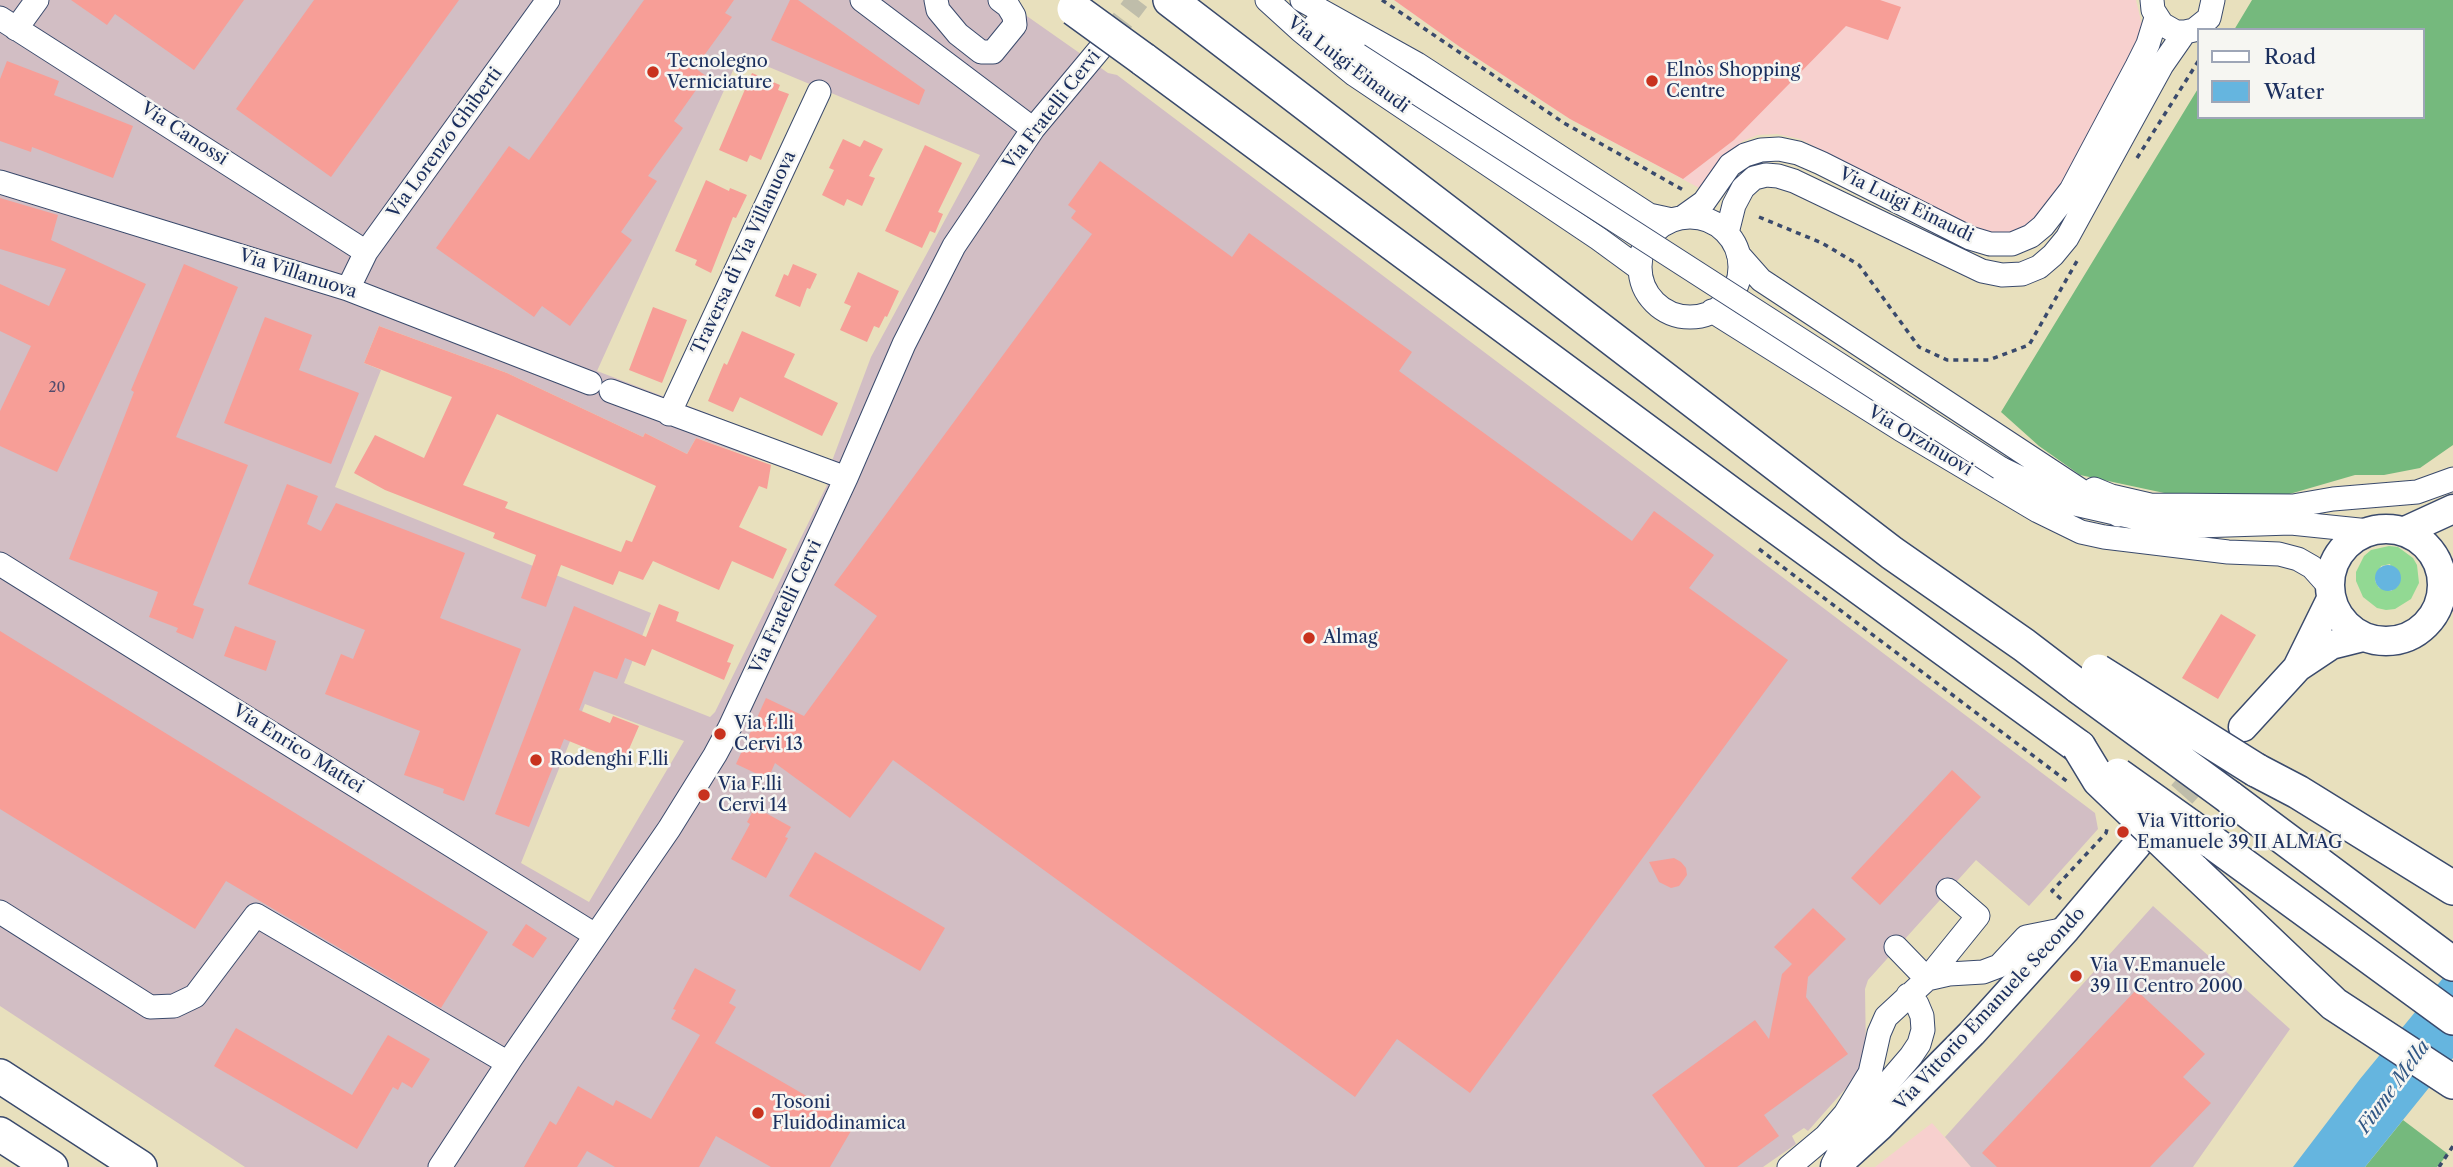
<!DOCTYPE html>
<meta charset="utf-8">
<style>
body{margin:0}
#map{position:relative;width:2453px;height:1167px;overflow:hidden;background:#e8e0bd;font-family:"Libre Caslon Text",serif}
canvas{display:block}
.legend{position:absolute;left:2197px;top:28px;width:228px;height:91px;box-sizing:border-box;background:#f6f6f2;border:2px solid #9ea6b7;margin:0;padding:9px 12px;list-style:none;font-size:21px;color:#1b2f5e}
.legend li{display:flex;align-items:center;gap:14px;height:35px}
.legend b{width:35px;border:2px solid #9ea6b7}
</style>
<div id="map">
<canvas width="2453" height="1167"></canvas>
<ul class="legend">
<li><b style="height:9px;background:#fff"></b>Road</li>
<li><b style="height:19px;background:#65b5df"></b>Water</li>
</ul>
</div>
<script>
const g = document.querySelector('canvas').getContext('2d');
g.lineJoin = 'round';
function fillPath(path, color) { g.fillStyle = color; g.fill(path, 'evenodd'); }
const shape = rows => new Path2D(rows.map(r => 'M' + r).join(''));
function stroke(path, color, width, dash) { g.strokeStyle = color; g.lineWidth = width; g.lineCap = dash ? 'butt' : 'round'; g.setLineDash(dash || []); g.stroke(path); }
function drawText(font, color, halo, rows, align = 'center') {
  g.font = font + ' "Libre Caslon Text",serif'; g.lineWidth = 5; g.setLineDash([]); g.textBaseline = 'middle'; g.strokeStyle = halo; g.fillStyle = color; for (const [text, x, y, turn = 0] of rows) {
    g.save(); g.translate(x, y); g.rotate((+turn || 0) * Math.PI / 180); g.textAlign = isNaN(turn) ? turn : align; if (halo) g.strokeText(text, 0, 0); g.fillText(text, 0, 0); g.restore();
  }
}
fillPath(shape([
 [1394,0,2136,0,2142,25,2141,37,2062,190,2031,222,2018,231,2001,235,1984,232,1967,226,1800,139,1777,134,1758,135,1743,141,1724,157,1701,189,1570,119,1460,47],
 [1932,1123,1971,1167,1875,1167]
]), '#f7d0ce');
fillPath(shape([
 [0,0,1004,0,1108,73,1117,75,2095,813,2098,829,2029,906,1976,860,1868,980,1865,989,1866,1054,1864,1063,1854,1079,1808,1131,1804,1128,1792,1136,1796,1144,1763,1167,245,1167,0,1006],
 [740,55,980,155,871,357,832,461,597,371],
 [379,326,507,373,643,437,645,433,687,454,696,438,828,483,715,712,710,717,624,683,651,613,335,487,381,370,364,363],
 [585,704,684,741,589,902,521,863],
 [2153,906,2290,1029,2193,1167,1971,1167,1945,1137]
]), '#d2bec4');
fillPath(shape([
 [2389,546,2398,547,2413,558,2417,565,2419,583,2411,599,2395,609,2386,610,2377,608,2363,597,2356,581,2356,572,2364,556,2371,550],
 [2390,564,2398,586,2391,591,2379,588,2375,581,2381,566]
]), '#92d993');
fillPath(shape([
 [2252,0,2453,0,2453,445,2420,468,2384,475,2355,475,2286,495,2236,498,2169,494,2080,475,2039,446,2001,412,2199,87,2199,117,2423,117,2423,30,2234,30],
 [2403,1120,2448,1154,2437,1167,2365,1167]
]), '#75b97d');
fillPath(shape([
 '2375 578a13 13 0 1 1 26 0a13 13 0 1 1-26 0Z',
 [2453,966,2453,1058,2365,1167,2293,1167,2360,1079]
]), '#65b5df');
fillPath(shape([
 [71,0,244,0,194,70,115,14,107,25],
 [314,0,459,0,331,177,236,109],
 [644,0,734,0,725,13,732,17,695,68,706,76,674,121,683,128,648,176,657,181,621,232,632,240,570,326,542,306,534,317,436,248,509,146,529,160],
 [790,0,798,0,925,90,919,105,771,40],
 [1394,0,1880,0,1901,7,1888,40,1846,26,1734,140,1683,179,1570,119,1460,47],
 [7,61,59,81,54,95,133,126,113,178,32,147,31,152,0,141,0,79],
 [752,73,780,85,778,90,789,94,761,160,750,155,747,162,719,150],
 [843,139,860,147,864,140,883,149,869,176,875,178,862,206,847,199,844,206,822,195,834,170,829,168],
 [925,145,962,163,938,212,943,214,935,233,930,231,922,248,885,231],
 [1100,161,1232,257,1249,233,1412,352,1399,371,1632,541,1654,511,1714,555,1689,588,1788,660,1470,1093,1397,1039,1355,1097,893,760,850,818,775,763,768,779,736,764,766,698,804,716,877,616,834,585,1092,234,1071,218,1076,211,1068,205],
 [706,180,729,191,730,188,747,195,736,218,733,217,711,273,695,265,697,260,675,251],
 [0,198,58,215,51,240,146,284,57,472,0,446,0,411,31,346,0,331,0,284,49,306,66,269,0,249],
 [184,264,238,287,176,437,248,465,193,605,204,609,193,639,176,632,178,628,149,617,158,592,69,559,134,392,131,390],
 [793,264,817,274,810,289,807,288,800,307,775,296,784,274,788,276],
 [858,272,899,291,887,317,885,316,879,328,874,326,867,342,840,330,851,306,844,303],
 [653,307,687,320,662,383,629,370],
 [265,317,312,335,299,370,359,393,331,464,224,423],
 [379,326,507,373,643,437,645,433,687,454,696,438,771,465,767,489,759,486,739,527,787,549,773,579,732,561,719,590,653,561,643,580,619,571,613,585,561,565,546,607,521,598,536,555,493,538,495,533,385,490,354,473,375,435,424,458,452,397,364,363],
 [497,414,656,486,632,542,626,540,621,552,505,508,508,502,463,485],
 [742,331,795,354,784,377,838,403,822,436,740,397,733,412,708,401,724,363,727,365],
 [287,484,318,496,307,524,321,531,336,503,465,553,440,618,521,649,464,801,443,793,444,789,404,775,420,731,325,694,341,654,353,659,365,630,248,584],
 [659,604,679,612,676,621,734,645,727,662,731,663,724,680,652,649,645,666,625,658,617,679,594,671,579,710,610,723,613,716,639,726,623,763,564,739,529,827,495,814,574,606,646,637],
 [2221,614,2256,635,2218,699,2182,678],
 [235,626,276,641,266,671,224,656],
 [0,631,488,932,441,1008,226,881,195,929,0,809],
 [1952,770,1981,797,1880,905,1851,878],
 [755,807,791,827,785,837,788,838,766,878,731,859,750,824,747,822],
 [815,852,945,928,920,971,789,896],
 [1674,858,1681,862,1686,868,1687,875,1679,886,1671,888,1659,882,1649,862],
 [1813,908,1846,939,1808,977,1806,997,1848,1054,1764,1115,1779,1136,1737,1167,1705,1167,1652,1095,1755,1020,1769,1039,1782,974,1792,964,1774,947],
 [526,924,547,938,533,958,512,945],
 [695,968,736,990,729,1003,736,1007,715,1043,855,1124,830,1167,771,1167,716,1136,699,1167,615,1167,587,1151,577,1167,524,1167,550,1121,556,1125,578,1086,613,1106,616,1100,651,1119,700,1035,671,1019,676,1010,673,1009],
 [2136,990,2205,1054,2183,1077,2211,1103,2150,1167,1997,1167,1982,1153],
 [236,1028,352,1095,388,1035,430,1059,412,1088,402,1082,398,1090,393,1087,357,1149,214,1066]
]), '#f79e97');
stroke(shape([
 [1109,38,1138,0]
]), '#bfbdaa', 23, [23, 11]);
stroke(shape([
 [2154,826,2213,759]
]), '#bfbdaa', 28, [28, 14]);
const minor = shape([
 [862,0,1033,129],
 [936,0,938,10,958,34,981,52,993,52,1015,25,1014,16,1008,6,1000,0],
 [1267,0,1300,30,1355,75,1599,239,1640,269],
 [1302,0,1417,64,1649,215,1672,220],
 [2152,0,2153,10,2162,24,2176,32,2185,32,2194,30,2209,18,2213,0],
 [0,18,366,252],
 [1315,25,1358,55],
 [16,29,37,0],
 [0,182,348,289,590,383],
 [1683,217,1704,202,1730,165,1745,155,1761,150,1779,149,1798,153,1821,163,1970,238,1990,244,2012,244,2031,236,2043,226,2071,190,2137,66,2148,44,2156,18],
 '1640 267a50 50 0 1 1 100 0a50 50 0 1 1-100 0Z',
 [1727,233,1734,205,1743,188,1754,178,1766,175,1778,176,1794,181,1982,271,2002,275,2022,274,2039,267,2053,255,2067,238,2162,65,2185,32],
 [1738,254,1761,280,2118,515],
 [348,289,366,252,548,0],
 [1712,311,1900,429,2038,511,2081,532,2104,537,2228,552,2279,554,2298,559,2312,567,2329,586],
 [611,391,846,478],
 [669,414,819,92],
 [2000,468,2075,504,2150,521,2197,526,2291,523,2369,531],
 [2094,489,2111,496,2150,505,2293,506,2333,499,2417,492,2453,479],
 [0,564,595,935],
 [0,912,150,1007,174,1006,195,996,256,915,508,1063],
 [1896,947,1927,979,1949,974,1983,972,1999,966,2026,937,2066,929],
 [1833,1164,1857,1119,1911,1056,1919,1044,1923,1030,1922,1016,1917,1004,1908,995],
 [440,1167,512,1057,669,829,715,755,729,729,846,478,904,344,954,246,1033,129,1109,38],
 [1789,1167,1826,1136,1845,1114,1870,1073,1879,1033,1886,1017,1927,979,1978,916,1948,890]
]);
const major = shape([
 '2330 585a56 56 0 1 1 112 0a56 56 0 1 1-112 0Z',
 [2405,531,2453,509],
 [2298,666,2331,599],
 [2243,727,2298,667,2331,645,2363,637],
 [1835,1167,1879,1127,1972,1033,2066,929,2137,845]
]);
const highway = shape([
 [1170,0,1892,553,2024,645,2079,687],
 [1143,59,1742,502,2079,747],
 [2256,770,2298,792,2453,888],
 [2229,797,2453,964],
 [2212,842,2453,1018],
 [2193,870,2334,1004,2453,1082],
 [0,1076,140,1167],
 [0,1134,51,1167]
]);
stroke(minor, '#3a4a6c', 25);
stroke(major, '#3a4a6c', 31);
stroke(highway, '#3a4a6c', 36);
stroke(shape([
 [1382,0,1564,123,1685,191],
 [2137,158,2199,60],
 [1759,217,1822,243,1859,265,1919,347,1947,360,1989,360,2029,345,2077,261],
 [1759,549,2068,782],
 [2061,899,2052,891,2106,833,2108,825],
 [2439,1167,2453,1146]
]), '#3a4a6c', 3.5, [5, 5]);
stroke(minor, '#fff', 23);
stroke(major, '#fff', 28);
stroke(highway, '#fff', 33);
const minorBridge = shape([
 [1358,55,2000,468]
]);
const highwayBridge = shape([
 [1074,9,1143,59],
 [2098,671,2256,770],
 [2079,687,2229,797],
 [2079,747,2099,780,2193,870],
 [2118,775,2212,842]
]);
stroke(minorBridge, '#3a4a6c', 25, []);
stroke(highwayBridge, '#3a4a6c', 36, []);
stroke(minorBridge, '#fff', 23);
stroke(highwayBridge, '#fff', 33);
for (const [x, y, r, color] of [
 [653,72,7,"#c8321e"],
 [1652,81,7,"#c8321e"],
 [1309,638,7,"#c8321e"],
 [720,734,7,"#c8321e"],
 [536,760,7,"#c8321e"],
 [704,795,7,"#c8321e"],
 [2123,832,7,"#c8321e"],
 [2076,976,7,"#c8321e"],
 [758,1113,7,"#c8321e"]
]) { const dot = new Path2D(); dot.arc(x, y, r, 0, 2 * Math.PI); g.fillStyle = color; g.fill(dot); stroke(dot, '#f6f6f2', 2.5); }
drawText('14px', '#524b6c', null, [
 ["20",57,388]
]);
drawText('18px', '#1b2f5e', '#f6f6f2', [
 ["Tecnolegno",667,62],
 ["Verniciature",667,83],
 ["Elnòs Shopping",1666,71],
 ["Centre",1666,92],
 ["Almag",1323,638],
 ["Via f.lli",734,724],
 ["Cervi 13",734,745],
 ["Rodenghi F.lli",550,760],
 ["Via F.lli",718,785],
 ["Cervi 14",718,806],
 ["Via Vittorio",2137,822],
 ["Emanuele 39 II ALMAG",2137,843],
 ["Via V.Emanuele",2090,966],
 ["39 II Centro 2000",2090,987],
 ["Tosoni",772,1103],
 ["Fluidodinamica",772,1124]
], 'left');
drawText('18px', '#1b2f5e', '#f6f6f2', [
 ["Via Luigi Einaudi",1348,65,37],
 ["Via Fratelli Cervi",1052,110,-52],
 ["Via Canossi",184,134,33],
 ["Via Lorenzo Ghiberti",445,143,-54],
 ["Via Luigi Einaudi",1906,205,26],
 ["Traversa di Via Villanuova",744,253,-65],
 ["Via Villanuova",298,274,18],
 ["Via Orzinuovi",1920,441,31],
 ["Via Fratelli Cervi",786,607,-65],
 ["Via Enrico Mattei",298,749,32],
 ["Via Vittorio Emanuele Secondo",1990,1009,-47]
]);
drawText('italic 19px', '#315785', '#f6f6f2', [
 ["Fiume Mella",2394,1087,-54]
]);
</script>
